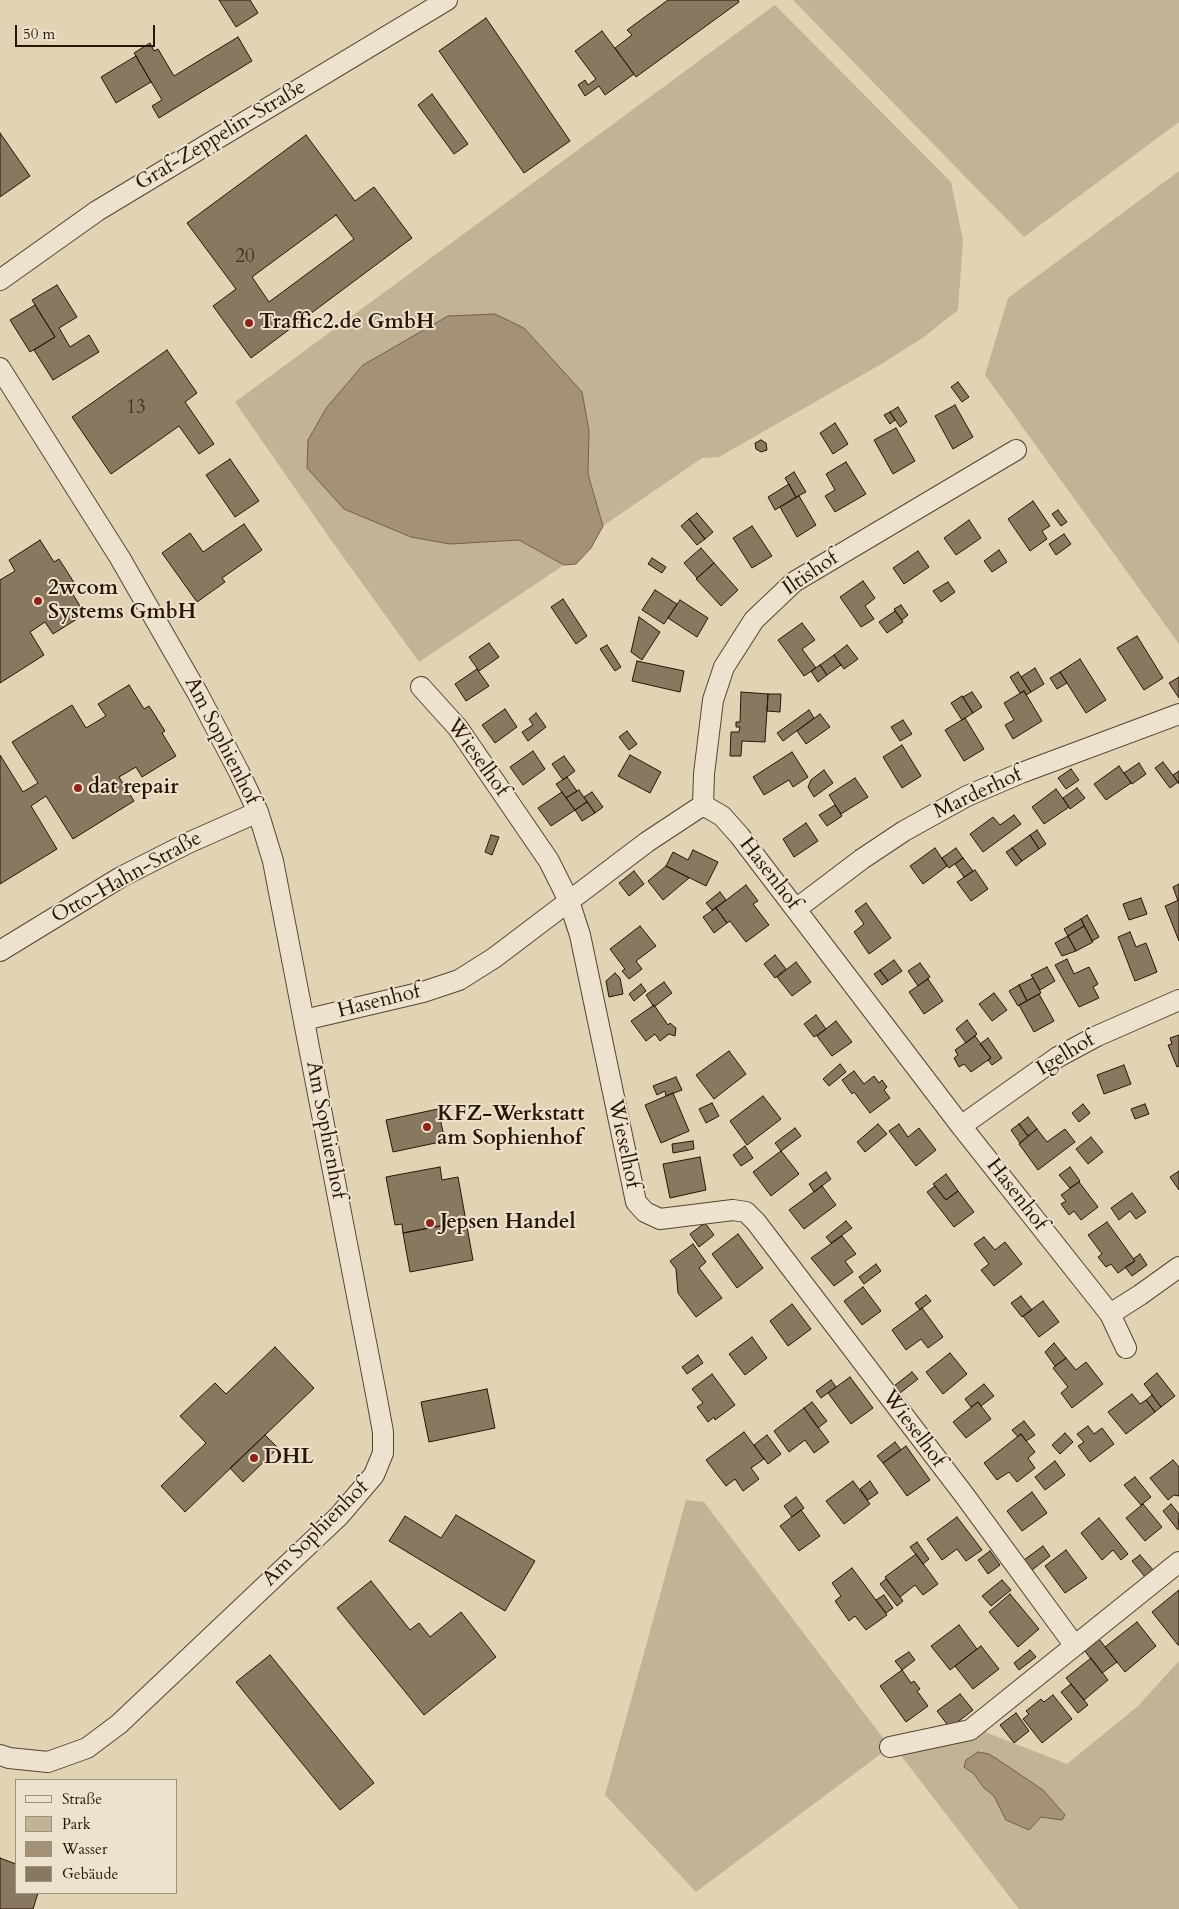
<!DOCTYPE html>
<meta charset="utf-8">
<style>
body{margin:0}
#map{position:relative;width:1179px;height:1909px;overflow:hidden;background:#e2d3b4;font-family:Cardo,serif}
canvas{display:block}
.legend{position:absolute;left:15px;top:1779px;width:162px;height:115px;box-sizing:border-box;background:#ece2ce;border:1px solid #9e907e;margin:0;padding:6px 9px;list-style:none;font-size:15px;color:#291505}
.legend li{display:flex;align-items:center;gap:10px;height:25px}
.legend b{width:25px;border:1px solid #9e907e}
.scale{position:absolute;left:15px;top:25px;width:140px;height:22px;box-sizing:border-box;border:2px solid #291505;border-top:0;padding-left:6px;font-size:15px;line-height:18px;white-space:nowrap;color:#291505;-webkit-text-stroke:4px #ece2ce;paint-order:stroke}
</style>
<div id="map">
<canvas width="1179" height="1909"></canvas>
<ul class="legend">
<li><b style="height:6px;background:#ece2ce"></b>Straße</li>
<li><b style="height:14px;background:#c3b396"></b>Park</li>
<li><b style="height:14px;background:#a39278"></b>Wasser</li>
<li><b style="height:14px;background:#897860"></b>Gebäude</li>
</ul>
<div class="scale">50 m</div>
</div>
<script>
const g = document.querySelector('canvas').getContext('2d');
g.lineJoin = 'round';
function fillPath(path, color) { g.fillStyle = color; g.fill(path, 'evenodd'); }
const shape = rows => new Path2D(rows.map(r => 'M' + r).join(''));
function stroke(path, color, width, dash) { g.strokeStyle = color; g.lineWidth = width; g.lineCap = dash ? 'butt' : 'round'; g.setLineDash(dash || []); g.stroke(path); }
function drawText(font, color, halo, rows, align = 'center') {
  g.font = font + ' Cardo,serif'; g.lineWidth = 4; g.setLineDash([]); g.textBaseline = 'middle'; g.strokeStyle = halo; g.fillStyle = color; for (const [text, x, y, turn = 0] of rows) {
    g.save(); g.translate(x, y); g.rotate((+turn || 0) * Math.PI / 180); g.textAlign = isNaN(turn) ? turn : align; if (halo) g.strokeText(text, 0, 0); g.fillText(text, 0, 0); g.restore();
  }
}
fillPath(shape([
 [793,0,1179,0,1179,122,1024,237],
 [775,5,951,182,963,240,958,310,924,337,883,363,719,457,702,458,603,526,588,474,589,431,411,537,449,544,519,540,564,565,419,662,331,540,235,402],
 [1179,171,1179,644,985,375,1008,298],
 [686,1500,704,1502,890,1747,696,1892,605,1795],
 [1179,1661,1179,1909,1019,1909,899,1753,985,1732,1067,1764,1138,1706]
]), '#c3b396');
const water = shape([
 [495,314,524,328,582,392,589,431,588,474,603,526,591,548,576,564,564,565,519,540,450,544,411,537,344,509,307,468,308,440,327,407,363,365,448,316,495,314],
 [978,1752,989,1754,997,1759,1043,1790,1065,1815,1062,1820,1041,1817,1029,1830,1006,1820,994,1796,984,1788,974,1774,964,1767,966,1760,978,1752]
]);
fillPath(water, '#a39278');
stroke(water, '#72604a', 1);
const building = shape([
 [219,0,250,0,258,13,236,27,219,0],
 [668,0,738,0,739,2,636,77,615,48,632,35,627,30,668,0],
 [486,18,570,141,524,173,439,51,486,18],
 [602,31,634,74,605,95,599,86,585,96,578,85,585,80,588,85,596,79,575,51,602,31],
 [238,37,252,61,159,118,152,106,162,100,134,53,150,43,154,51,158,49,174,76,238,37],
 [136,56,151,82,116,103,101,77,136,56],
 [432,94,468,144,454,154,418,105,432,94],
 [0,133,30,176,0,197,0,133],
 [306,135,355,201,374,187,412,238,251,358,213,306,236,289,187,223,306,135],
 [336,215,354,239,269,302,252,277,336,215],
 [57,285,77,317,59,328,70,347,89,335,99,352,53,380,34,350,55,337,32,300,57,285],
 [35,305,55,337,30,352,10,320,35,305],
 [167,350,197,393,185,402,214,444,199,454,179,426,111,474,72,417,167,350],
 [958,382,969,397,962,402,951,387,958,382],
 [955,405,973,437,953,449,935,416,955,405],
 [898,407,907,422,900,427,890,412,898,407],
 [890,412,895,420,890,424,884,415,890,412],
 [835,423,848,444,833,454,820,433,835,423],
 [896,428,915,461,893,474,874,440,896,428],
 [761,440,766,443,767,450,761,452,756,449,755,443,761,440],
 [230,459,259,501,235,517,206,475,230,459],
 [846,462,866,494,835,512,825,496,835,490,826,474,846,462],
 [794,472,806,492,796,497,785,478,794,472],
 [789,484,796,497,775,510,768,497,789,484],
 [799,496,816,525,797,537,780,507,799,496],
 [1033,501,1050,526,1042,531,1047,539,1030,551,1008,519,1033,501],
 [1058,510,1067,522,1061,526,1052,514,1058,510],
 [697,513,713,532,705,539,689,519,697,513],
 [689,519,705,539,697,545,681,526,689,519],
 [969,520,981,538,956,555,944,538,969,520],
 [244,524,262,550,222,578,225,582,197,602,162,553,190,533,203,552,244,524],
 [752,526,772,556,752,568,733,538,752,526],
 [1064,534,1071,544,1056,555,1049,544,1064,534],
 [40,540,54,562,59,559,75,584,69,588,85,614,53,634,45,622,30,632,44,655,0,683,0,580,15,571,9,560,40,540],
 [701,548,714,563,697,578,684,563,701,548],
 [999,550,1007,562,992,572,984,561,999,550],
 [918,551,929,567,904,584,893,568,918,551],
 [652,558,666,567,662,573,648,564,652,558],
 [714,563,738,590,721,606,696,579,714,563],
 [863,581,875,598,865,606,874,619,861,627,840,597,863,581],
 [948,582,955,592,941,602,933,591,948,582],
 [655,590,677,604,664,624,642,610,655,590],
 [563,599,587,636,576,644,551,607,563,599],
 [680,600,708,618,697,637,668,618,680,600],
 [901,605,908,615,902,620,894,609,901,605],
 [895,611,903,622,887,633,879,622,895,611],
 [639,617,660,632,642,660,631,652,639,617],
 [802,623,815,640,802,649,816,668,804,676,778,640,802,623],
 [1137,636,1163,678,1144,690,1117,648,1137,636],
 [489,643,499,657,479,671,469,657,489,643],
 [607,645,621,667,615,671,600,649,607,645],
 [847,645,858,659,844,669,834,655,847,645],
 [834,655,841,665,827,675,820,665,834,655],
 [1080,659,1106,700,1086,713,1060,672,1080,659],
 [637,661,684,671,680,692,632,681,637,661],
 [820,665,827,675,818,682,811,671,820,665],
 [1035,668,1044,684,1031,692,1021,677,1035,668],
 [477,669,489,686,466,701,455,684,477,669],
 [1018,672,1031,692,1026,695,1024,691,1020,693,1010,677,1018,672],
 [1060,672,1067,683,1057,689,1050,678,1060,672],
 [1179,677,1179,698,1169,683,1179,677],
 [129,685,144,709,149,706,165,731,162,733,176,756,142,777,136,767,119,777,134,801,73,839,46,796,31,806,57,849,0,884,0,755,23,792,38,783,12,742,72,705,86,728,106,716,98,704,129,685],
 [1024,691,1042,721,1013,739,1005,725,1014,720,1004,703,1024,691],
 [741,692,768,694,765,742,742,741,741,756,730,756,731,732,739,732,740,727,736,727,736,722,740,722,741,692],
 [972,692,982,707,973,713,963,697,972,692],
 [768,694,781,694,780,712,767,711,768,694],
 [962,696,973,713,962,720,951,703,962,696],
 [505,709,517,727,495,743,482,725,505,709],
 [809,710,814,718,783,741,777,733,809,710],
 [536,713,546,727,528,741,522,732,533,725,529,719,536,713],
 [820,714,830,727,806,744,797,731,820,714],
 [965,718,984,749,964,761,945,730,965,718],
 [903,720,912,734,900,741,891,727,903,720],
 [627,731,637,744,629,750,619,737,627,731],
 [902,745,921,776,902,788,883,757,902,745],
 [533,751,545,769,523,785,510,767,533,751],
 [792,752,808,777,793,787,789,780,764,795,753,777,792,752],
 [630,755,661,772,650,793,618,776,630,755],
 [564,756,575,771,563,780,552,764,564,756],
 [1163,762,1178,782,1170,788,1155,768,1163,762],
 [1139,763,1146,774,1132,784,1124,773,1139,763],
 [1119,766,1131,783,1106,800,1094,784,1119,766],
 [1071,769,1079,780,1066,789,1058,778,1071,769],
 [824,770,833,783,814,797,808,787,811,780,824,770],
 [1179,771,1179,784,1173,775,1179,771],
 [567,777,577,791,566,798,556,784,567,777],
 [855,778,868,797,841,814,829,795,855,778],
 [1077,788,1085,798,1070,809,1063,798,1077,788],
 [1056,789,1069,807,1044,824,1032,807,1056,789],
 [579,790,587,802,575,810,566,798,579,790],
 [562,792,575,810,551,826,538,808,562,792],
 [592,792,603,807,595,813,584,797,592,792],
 [587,802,595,813,582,821,575,810,587,802],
 [835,805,842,816,827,826,819,815,835,805],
 [1014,815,1021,824,983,852,970,834,993,817,1000,825,1014,815],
 [806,823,818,841,794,857,783,839,806,823],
 [1037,830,1046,844,1039,849,1030,835,1037,830],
 [491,835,499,837,492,855,485,852,491,835],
 [1030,835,1039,849,1022,861,1012,848,1030,835],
 [935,848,947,866,923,884,910,866,935,848],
 [956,848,963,858,949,868,942,858,956,848],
 [1012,848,1022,861,1016,866,1006,852,1012,848],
 [693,850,718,862,706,886,666,866,673,852,688,860,693,850],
 [963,858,973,871,964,877,955,864,963,858],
 [666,866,689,878,663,900,648,881,666,866],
 [975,870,988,889,971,901,957,882,975,870],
 [634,871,644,884,629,896,619,883,634,871],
 [1179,884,1179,900,1178,901,1173,887,1179,884],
 [746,885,758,901,753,904,769,925,746,942,730,921,727,923,716,908,746,885],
 [720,892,726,900,712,910,706,903,720,892],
 [1141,898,1147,914,1129,920,1123,904,1141,898],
 [1179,900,1179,941,1165,906,1179,900],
 [866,903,891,938,869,954,854,932,864,924,855,911,866,903],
 [716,908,727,923,714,933,703,917,716,908],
 [1087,915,1099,937,1092,941,1081,919,1087,915],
 [1081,919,1084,926,1068,936,1064,929,1081,919],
 [640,926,656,946,636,961,642,969,629,979,622,971,625,969,610,949,640,926],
 [1084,926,1093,942,1076,951,1068,936,1084,926],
 [1130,932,1136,947,1146,943,1157,972,1135,981,1118,937,1130,932],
 [1068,936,1076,951,1062,956,1055,943,1068,936],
 [775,955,786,969,775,978,764,964,775,955],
 [1067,959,1074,974,1089,967,1098,984,1093,987,1099,998,1079,1007,1055,965,1067,959],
 [894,960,902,971,888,981,880,970,894,960],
 [796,962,811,982,792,996,777,977,796,962],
 [920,963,930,977,918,986,908,971,920,963],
 [1047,967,1055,981,1040,990,1031,975,1047,967],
 [880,970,888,981,882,985,874,974,880,970],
 [615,973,620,978,623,994,609,997,606,981,615,973],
 [1033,978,1041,993,1027,1001,1019,985,1033,978],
 [928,979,943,1001,924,1014,909,992,928,979],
 [664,982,672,993,654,1007,646,995,664,982],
 [641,984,646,991,634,1001,629,994,641,984],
 [1019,985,1027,1001,1018,1006,1009,991,1019,985],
 [994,993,1007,1010,992,1021,979,1004,994,993],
 [1039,994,1054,1021,1034,1032,1019,1005,1039,994],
 [654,1005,668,1025,670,1023,676,1028,675,1036,669,1034,660,1041,655,1034,646,1041,631,1021,654,1005],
 [816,1015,826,1029,814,1037,804,1024,816,1015],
 [967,1020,977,1034,966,1043,956,1029,967,1020],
 [836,1021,852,1042,832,1056,817,1036,836,1021],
 [1179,1035,1179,1066,1177,1067,1168,1045,1172,1044,1170,1038,1179,1035],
 [975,1036,991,1058,971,1072,964,1064,959,1067,954,1058,958,1055,955,1050,975,1036],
 [988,1038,1002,1058,992,1065,988,1060,991,1058,980,1044,988,1038],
 [729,1051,746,1074,714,1099,696,1075,729,1051],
 [840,1064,846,1072,829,1086,823,1079,840,1064],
 [1124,1065,1131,1084,1104,1094,1097,1075,1124,1065],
 [854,1071,864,1084,874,1076,879,1083,882,1080,887,1087,884,1090,890,1098,870,1113,854,1092,852,1094,842,1080,854,1071],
 [676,1077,682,1090,666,1096,665,1091,657,1095,653,1086,676,1077],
 [673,1093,689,1131,661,1143,645,1105,673,1093],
 [763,1096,781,1119,747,1145,730,1121,763,1096],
 [712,1103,719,1116,706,1123,699,1109,712,1103],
 [1083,1104,1090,1113,1079,1122,1072,1113,1083,1104],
 [1145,1104,1149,1114,1135,1119,1131,1109,1145,1104],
 [438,1109,445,1141,393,1152,386,1120,438,1109],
 [1028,1117,1037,1129,1028,1136,1019,1124,1028,1117],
 [878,1124,887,1134,865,1152,857,1142,878,1124],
 [899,1124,908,1137,919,1128,936,1150,916,1166,889,1131,899,1124],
 [1019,1124,1028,1136,1020,1143,1011,1130,1019,1124],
 [795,1128,801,1136,781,1151,775,1143,795,1128],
 [1037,1129,1047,1142,1065,1129,1075,1142,1038,1170,1019,1144,1037,1129],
 [1091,1137,1103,1152,1088,1164,1076,1149,1091,1137],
 [693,1141,694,1149,673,1153,672,1144,693,1141],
 [745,1146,753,1158,741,1166,733,1155,745,1146],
 [781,1151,799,1174,771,1196,753,1172,781,1151],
 [700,1157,706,1190,670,1198,663,1164,700,1157],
 [440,1167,442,1180,458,1177,466,1221,403,1233,402,1224,395,1225,386,1177,440,1167],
 [1070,1167,1080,1181,1070,1188,1059,1175,1070,1167],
 [1179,1171,1179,1190,1170,1177,1179,1171],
 [826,1172,831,1179,814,1192,809,1184,826,1172],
 [946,1174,958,1191,946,1200,933,1184,946,1174],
 [1079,1182,1098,1207,1081,1220,1074,1211,1069,1215,1061,1204,1066,1201,1061,1195,1079,1182],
 [822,1186,836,1205,804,1229,789,1210,822,1186],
 [935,1186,946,1200,958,1191,974,1212,954,1227,927,1192,935,1186],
 [1132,1193,1146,1212,1136,1219,1130,1211,1119,1220,1111,1208,1132,1193],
 [466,1221,473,1260,410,1272,403,1233,466,1221],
 [846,1221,852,1228,831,1243,826,1237,846,1221],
 [1107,1222,1135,1261,1118,1273,1111,1264,1106,1267,1098,1257,1102,1254,1088,1235,1107,1222],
 [705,1223,714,1235,699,1247,690,1234,705,1223],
 [738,1234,763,1268,737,1288,712,1254,738,1234],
 [842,1236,856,1254,845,1261,853,1272,834,1286,811,1258,842,1236],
 [984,1237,995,1250,1005,1242,1022,1264,994,1286,981,1270,989,1264,974,1244,984,1237],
 [693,1244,706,1262,699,1268,722,1298,696,1317,678,1293,676,1269,670,1261,693,1244],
 [1140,1254,1147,1265,1132,1276,1125,1267,1135,1261,1133,1259,1140,1254],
 [876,1264,881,1271,864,1284,859,1277,876,1264],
 [863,1287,881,1311,862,1325,844,1301,863,1287],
 [926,1295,931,1301,920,1310,915,1303,926,1295],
 [1021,1296,1032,1310,1022,1317,1011,1303,1021,1296],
 [1043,1301,1059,1322,1039,1337,1023,1316,1043,1301],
 [792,1304,811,1329,788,1346,770,1321,792,1304],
 [922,1308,943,1337,928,1348,921,1339,906,1350,892,1330,922,1308],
 [752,1337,767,1358,745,1375,729,1354,752,1337],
 [1054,1343,1066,1358,1055,1366,1045,1352,1054,1343],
 [275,1347,314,1388,185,1512,161,1486,206,1443,180,1416,215,1383,226,1394,275,1347],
 [950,1353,967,1374,943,1394,926,1372,950,1353],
 [698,1355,703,1363,687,1374,682,1367,698,1355],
 [1066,1358,1076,1370,1086,1362,1103,1384,1072,1408,1061,1393,1068,1387,1053,1368,1066,1358],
 [912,1372,918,1379,900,1393,894,1386,912,1372],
 [1157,1373,1175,1396,1161,1407,1144,1384,1157,1373],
 [712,1374,735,1405,715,1420,714,1417,708,1422,697,1407,703,1403,692,1389,712,1374],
 [850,1377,873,1408,851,1424,828,1393,850,1377],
 [831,1380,836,1387,821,1398,816,1391,831,1380],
 [984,1384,994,1396,981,1406,978,1402,971,1407,965,1399,984,1384],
 [487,1389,495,1428,429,1442,421,1402,487,1389],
 [1132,1394,1140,1404,1146,1400,1155,1412,1126,1434,1108,1412,1132,1394],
 [1152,1395,1161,1407,1155,1412,1146,1400,1152,1395],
 [812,1402,827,1421,818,1428,804,1408,812,1402],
 [978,1402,991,1419,966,1438,953,1422,978,1402],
 [804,1408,829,1442,814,1453,805,1440,789,1452,774,1431,804,1408],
 [1024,1421,1035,1435,1026,1441,1021,1434,1018,1437,1012,1430,1024,1421],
 [1088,1426,1094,1434,1102,1428,1114,1444,1090,1462,1078,1446,1084,1442,1077,1434,1088,1426],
 [744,1432,764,1459,751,1468,759,1479,743,1491,735,1479,726,1486,706,1460,744,1432],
 [1065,1433,1073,1442,1060,1454,1052,1445,1065,1433],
 [1021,1434,1035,1452,1028,1458,1035,1468,1017,1482,1009,1472,997,1480,984,1463,1021,1434],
 [265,1435,278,1448,243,1482,230,1468,265,1435],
 [767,1435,781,1454,768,1464,754,1445,767,1435],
 [895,1442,901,1450,883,1463,877,1456,895,1442],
 [906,1446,930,1480,907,1496,883,1463,906,1446],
 [1173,1460,1179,1467,1179,1496,1174,1495,1168,1500,1150,1478,1173,1460],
 [1055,1461,1065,1475,1045,1490,1035,1477,1055,1461],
 [1135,1477,1151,1497,1141,1505,1124,1485,1135,1477],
 [853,1481,870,1504,844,1524,826,1501,853,1481],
 [870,1481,878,1493,868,1500,860,1489,870,1481],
 [1032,1492,1047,1513,1022,1531,1007,1511,1032,1492],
 [796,1497,804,1508,792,1517,784,1506,796,1497],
 [1143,1504,1162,1527,1145,1541,1126,1518,1143,1504],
 [1171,1504,1179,1514,1178,1530,1163,1511,1171,1504],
 [801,1510,820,1536,799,1551,780,1526,801,1510],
 [456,1515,535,1561,505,1611,389,1541,405,1516,441,1538,456,1515],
 [957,1517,982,1550,966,1561,957,1549,942,1560,927,1539,957,1517],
 [1099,1518,1128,1554,1121,1560,1113,1550,1102,1560,1081,1533,1099,1518],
 [917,1542,929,1559,923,1564,910,1547,917,1542],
 [1043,1546,1050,1556,1032,1570,1024,1560,1043,1546],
 [1066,1550,1087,1578,1065,1593,1045,1566,1066,1550],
 [990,1551,1000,1565,988,1574,978,1560,990,1551],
 [916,1554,938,1584,923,1595,915,1585,900,1597,885,1577,916,1554],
 [1140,1555,1154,1571,1146,1578,1132,1561,1140,1555],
 [852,1568,887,1615,866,1630,855,1616,849,1621,835,1601,841,1596,832,1583,852,1568],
 [886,1579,903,1601,897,1606,880,1584,886,1579],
 [1002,1580,1011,1590,991,1606,982,1596,1002,1580],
 [371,1581,410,1630,419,1623,430,1637,461,1612,496,1657,424,1715,337,1608,371,1581],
 [1179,1590,1179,1645,1178,1645,1152,1612,1179,1590],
 [1010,1594,1039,1629,1018,1647,989,1612,1010,1594],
 [884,1595,893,1608,886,1613,876,1600,884,1595],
 [1137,1622,1156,1646,1125,1672,1105,1647,1137,1622],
 [959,1625,977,1649,950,1670,931,1646,959,1625],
 [1099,1639,1117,1662,1102,1673,1084,1650,1099,1639],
 [981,1646,999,1669,973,1689,955,1666,981,1646],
 [1030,1650,1036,1657,1019,1670,1014,1663,1030,1650],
 [909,1652,915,1660,902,1670,895,1661,909,1652],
 [270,1655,374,1783,340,1810,236,1682,270,1655],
 [1091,1658,1108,1680,1084,1700,1066,1678,1091,1658],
 [902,1670,911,1683,914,1681,920,1689,917,1691,928,1706,906,1722,880,1686,902,1670],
 [1071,1684,1088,1705,1078,1713,1061,1692,1071,1684],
 [960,1694,973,1710,950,1728,937,1711,960,1694],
 [1053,1695,1072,1719,1042,1743,1023,1719,1029,1714,1026,1711,1041,1699,1044,1702,1053,1695],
 [1016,1713,1029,1731,1014,1743,1000,1725,1016,1713],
 [0,1858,16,1864,16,1893,38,1893,33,1909,0,1909,0,1858]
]);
fillPath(building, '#897860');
stroke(building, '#291505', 1);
const minor = shape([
 [0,280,97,211,447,0],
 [0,368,120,558,198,694,239,772,258,812,273,861,377,1399,383,1432,383,1453,374,1475,339,1516,119,1724,87,1748,48,1762,9,1758,0,1755],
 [421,687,458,728,549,861,569,901,580,935,636,1202,645,1212,660,1219,733,1210,746,1212,756,1222,965,1496,1075,1646],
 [703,805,704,774,713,700,724,667,754,620,794,582,1016,450],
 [796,909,862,859,904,831,967,796,1021,773,1179,714],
 [0,951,121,877,188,843,258,812],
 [304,1020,423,992,459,980,494,958,647,842,703,805,722,816,739,835,961,1126,1110,1314,1126,1348],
 [961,1126,1058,1057,1097,1036,1179,1000],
 [1110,1314,1140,1295,1179,1267],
 [890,1747,970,1730,1179,1562]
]);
stroke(minor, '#574431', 22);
stroke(minor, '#ece2ce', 20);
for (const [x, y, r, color] of [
 [249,323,5,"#8f2418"],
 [38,601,5,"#8f2418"],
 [78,788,5,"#8f2418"],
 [427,1127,5,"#8f2418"],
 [430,1223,5,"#8f2418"],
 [254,1458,5,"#8f2418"]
]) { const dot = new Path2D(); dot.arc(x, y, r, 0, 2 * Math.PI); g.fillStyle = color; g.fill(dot); stroke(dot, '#ece2ce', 2); }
drawText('19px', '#412e1c', null, [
 ["20",245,258],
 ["13",136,409]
]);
drawText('21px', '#291505', '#ece2ce', [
 ["Graf-Zeppelin-Straße",221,136,-31],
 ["Iltishof",811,574,-34],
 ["Am Sophienhof",221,741,63],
 ["Wieselhof",477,758,54],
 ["Marderhof",978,794,-25],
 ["Hasenhof",769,874,52],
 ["Otto-Hahn-Straße",127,878,-29],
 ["Hasenhof",379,1002,-14],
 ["Igelhof",1066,1055,-31],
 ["Am Sophienhof",325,1130,79],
 ["Wieselhof",623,1144,78],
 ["Hasenhof",1016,1195,52],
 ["Wieselhof",913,1429,53],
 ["Am Sophienhof",316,1534,-45]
]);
drawText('bold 21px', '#291505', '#ece2ce', [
 ["Traffic2.de GmbH",259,323],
 ["2wcom",48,589],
 ["Systems GmbH",48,613],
 ["dat repair",88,788],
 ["KFZ-Werkstatt",437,1115],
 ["am Sophienhof",437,1139],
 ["Jepsen Handel",440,1223],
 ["DHL",264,1458]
], 'left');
</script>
